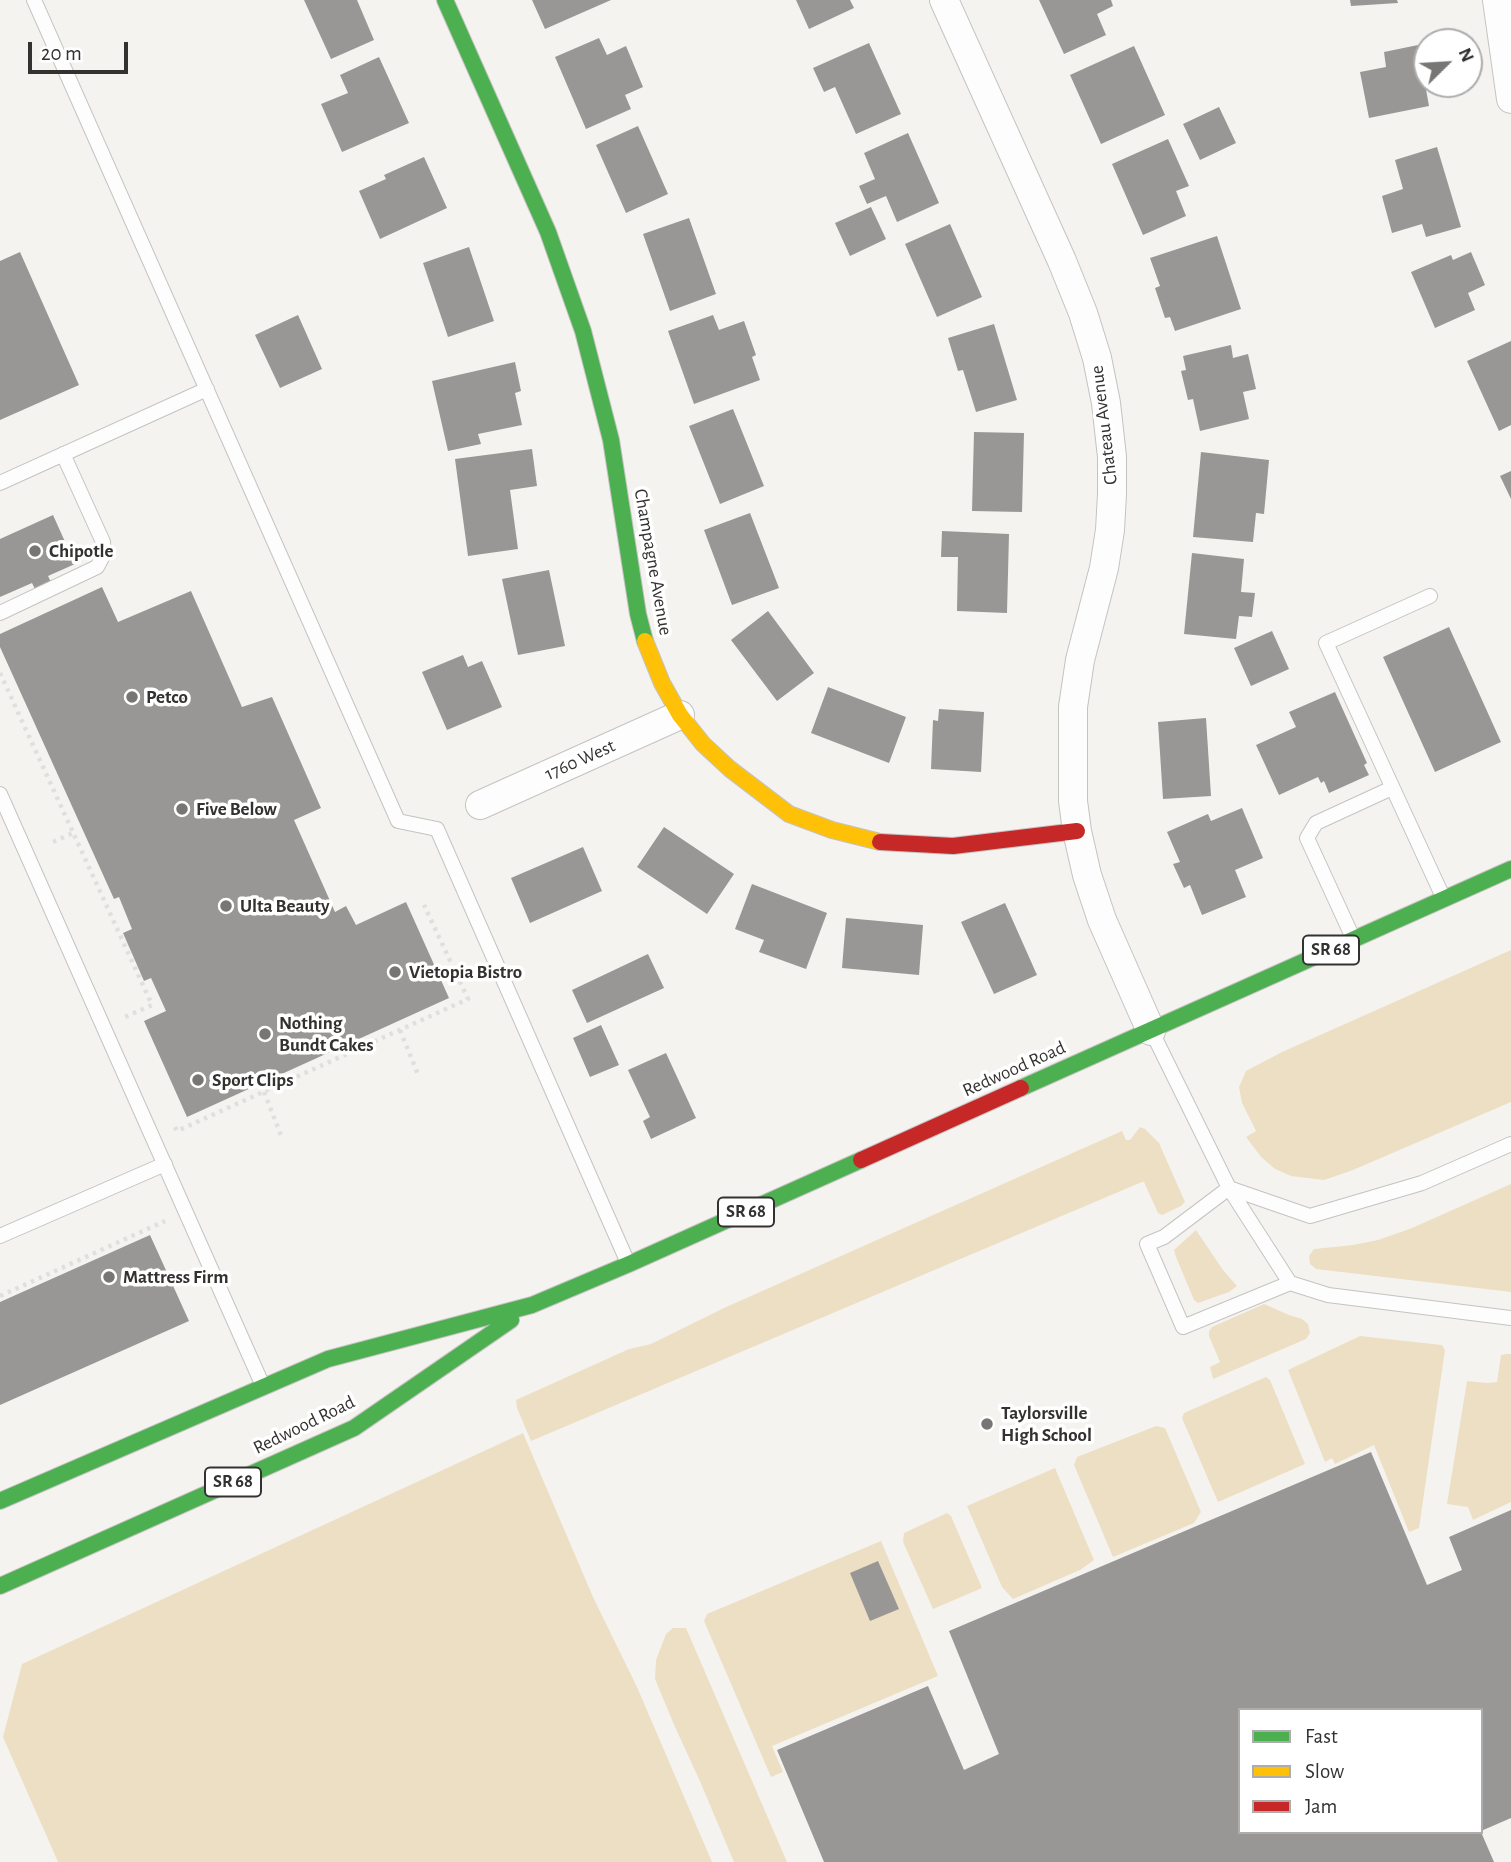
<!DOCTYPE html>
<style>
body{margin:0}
#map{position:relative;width:1511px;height:1862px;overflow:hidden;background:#f5f3f0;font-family:"Alegreya Sans",sans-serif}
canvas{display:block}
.legend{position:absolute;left:1238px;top:1708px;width:245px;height:126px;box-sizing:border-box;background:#fff;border:2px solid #adadad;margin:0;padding:9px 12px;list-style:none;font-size:21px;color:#333231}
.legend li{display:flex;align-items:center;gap:14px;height:35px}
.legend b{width:35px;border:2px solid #adadad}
.north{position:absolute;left:1413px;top:28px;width:70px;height:70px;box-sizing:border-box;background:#fff;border:2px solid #adadad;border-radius:50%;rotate:66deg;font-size:19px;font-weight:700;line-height:28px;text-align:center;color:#333231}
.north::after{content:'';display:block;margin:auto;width:24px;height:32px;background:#777674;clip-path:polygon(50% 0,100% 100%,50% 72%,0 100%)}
.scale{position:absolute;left:28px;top:42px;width:100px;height:32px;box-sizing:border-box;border:4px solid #333231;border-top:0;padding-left:9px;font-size:21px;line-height:24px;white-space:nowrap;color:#333231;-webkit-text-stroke:5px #fff;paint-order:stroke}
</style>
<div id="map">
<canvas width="1511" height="1862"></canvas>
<ul class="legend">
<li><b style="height:9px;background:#4caf50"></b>Fast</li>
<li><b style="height:9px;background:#ffc107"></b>Slow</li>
<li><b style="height:9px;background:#c62828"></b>Jam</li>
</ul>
<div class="north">N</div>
<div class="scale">20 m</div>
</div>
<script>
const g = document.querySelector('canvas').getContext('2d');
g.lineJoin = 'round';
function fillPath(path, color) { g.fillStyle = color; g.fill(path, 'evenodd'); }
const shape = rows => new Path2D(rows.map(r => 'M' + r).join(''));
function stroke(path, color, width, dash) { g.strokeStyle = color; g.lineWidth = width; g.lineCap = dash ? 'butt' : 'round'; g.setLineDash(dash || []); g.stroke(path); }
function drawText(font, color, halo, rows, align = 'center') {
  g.font = font + ' "Alegreya Sans",sans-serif'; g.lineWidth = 7; g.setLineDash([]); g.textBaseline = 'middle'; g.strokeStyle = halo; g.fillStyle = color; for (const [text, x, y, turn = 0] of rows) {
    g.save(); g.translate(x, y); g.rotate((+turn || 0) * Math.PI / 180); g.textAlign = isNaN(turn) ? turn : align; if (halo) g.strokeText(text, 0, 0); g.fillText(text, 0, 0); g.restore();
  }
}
fillPath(shape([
 [1511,950,1511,1102,1353,1170,1324,1180,1291,1176,1275,1169,1261,1157,1246,1137,1256,1131,1242,1103,1239,1087,1246,1071,1282,1052],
 [1140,1127,1145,1129,1159,1143,1185,1202,1181,1206,1162,1215,1158,1213,1144,1182,1142,1182,531,1441,517,1408,516,1400,629,1349,651,1344,724,1308,1122,1131,1126,1140,1130,1140],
 [1511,1184,1511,1292,1316,1269,1310,1264,1309,1256,1314,1249,1353,1245,1378,1240,1412,1228],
 [1196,1230,1223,1270,1237,1286,1229,1292,1198,1303,1194,1300,1176,1257,1174,1250],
 [1264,1304,1289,1315,1302,1319,1308,1324,1310,1333,1306,1339,1213,1379,1210,1367,1220,1362,1209,1336,1209,1331,1212,1327],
 [1360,1336,1442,1345,1445,1350,1419,1528,1409,1532,1374,1445,1335,1464,1332,1458,1325,1462,1288,1370],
 [1506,1354,1511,1354,1511,1502,1473,1520,1468,1507,1447,1504,1467,1381,1487,1383,1497,1382,1501,1355],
 [1266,1377,1270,1380,1305,1464,1218,1502,1182,1418,1184,1413],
 [1156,1426,1165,1428,1201,1512,1194,1523,1113,1557,1074,1465,1077,1457],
 [523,1433,593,1597,637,1687,712,1862,58,1862,3,1737,22,1664],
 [1055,1468,1094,1560,1080,1570,1013,1599,1002,1587,967,1506],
 [947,1513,951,1516,982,1588,933,1609,903,1542,904,1533],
 [881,1541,938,1676,772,1746,783,1772,771,1777,704,1621,707,1614],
 [673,1628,686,1628,787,1862,734,1862,699,1779,675,1727,655,1679,656,1660,666,1634]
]), '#eddfc4');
fillPath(shape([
 [304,0,357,0,374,40,331,59],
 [532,0,611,0,545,29],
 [796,0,850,0,854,8,809,29],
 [1039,0,1111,0,1113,6,1097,14,1106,35,1064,54],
 [1350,0,1397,0,1398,3,1351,6],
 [599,38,607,55,626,46,643,87,625,95,631,109,586,129,555,57],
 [869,43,901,114,856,134,835,87,824,92,813,68],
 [1418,45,1429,106,1369,118,1360,72,1386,67,1384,52],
 [1134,46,1165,115,1101,144,1070,75],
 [379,57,409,123,342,152,321,104,348,93,340,75],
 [1219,107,1236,143,1200,160,1183,124],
 [638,126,668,194,626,213,596,145],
 [908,133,939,203,897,222,886,196,867,204,859,186,875,179,864,153],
 [1168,139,1189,186,1176,191,1186,216,1143,235,1112,164],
 [1437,147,1461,227,1426,237,1422,224,1392,233,1382,196,1403,189,1395,160],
 [424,157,447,208,380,239,359,191,386,179,384,175],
 [871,207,886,239,850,256,835,223],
 [689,218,716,294,670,311,643,234],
 [950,224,982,297,937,317,905,244],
 [1217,236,1241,309,1175,331,1170,317,1165,318,1155,288,1160,286,1150,258],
 [469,247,494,321,448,337,423,263],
 [20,252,79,385,0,420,0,261],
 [1471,252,1485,285,1468,293,1475,310,1435,328,1411,272,1451,255,1453,260],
 [298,315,322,369,280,388,255,335],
 [713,315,719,330,744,321,756,355,752,357,760,380,694,404,668,331],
 [994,324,1017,400,976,412,963,370,958,371,948,338],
 [1511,341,1511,425,1499,431,1467,361],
 [1231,345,1233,358,1248,354,1256,389,1243,392,1249,419,1200,431,1193,399,1188,400,1181,371,1186,370,1183,356],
 [515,362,521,391,515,393,522,425,478,434,481,444,448,451,432,381],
 [733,409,764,486,720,504,689,426],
 [974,432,1024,433,1022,512,972,511],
 [532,449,537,486,510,490,518,549,468,556,455,459],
 [1201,452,1269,460,1264,514,1256,513,1253,542,1193,537],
 [1511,471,1511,499,1500,476],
 [750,513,779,588,732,605,704,530],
 [53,515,75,564,48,576,51,582,35,589,32,583,0,597,0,539],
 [942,531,1009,534,1007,613,957,611,958,557,941,557],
 [1192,553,1244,559,1241,592,1255,593,1252,617,1239,616,1236,639,1184,634],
 [549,570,565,646,518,655,502,579],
 [102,587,118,622,191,591,242,707,272,697,321,808,294,820,335,912,346,906,356,925,406,902,449,998,187,1117,144,1021,166,1011,151,978,144,981,123,933,132,929,119,897,114,899,0,647,0,634],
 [768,611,814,673,777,701,731,640],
 [1449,627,1501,742,1435,772,1383,657],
 [1272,631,1289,669,1251,686,1234,648],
 [463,655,468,667,482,661,502,707,447,730,422,672],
 [828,687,906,717,889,763,811,733],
 [1335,692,1367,763,1364,765,1369,775,1329,793,1324,781,1321,783,1318,777,1279,795,1256,745,1296,727,1289,712],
 [939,709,984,712,981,772,931,769,933,720,938,721],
 [1206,718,1211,796,1163,799,1158,722],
 [1242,808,1263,858,1235,870,1246,897,1202,915,1190,885,1184,888,1173,864,1180,862,1167,832,1208,814,1211,821],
 [664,827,734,874,707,914,637,867],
 [583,847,602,891,530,923,511,878],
 [752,884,827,913,806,969,759,952,764,940,735,929],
 [1005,903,1037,975,994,994,961,922],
 [846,918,923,925,919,975,842,968],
 [648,954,664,988,587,1023,572,990],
 [601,1025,619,1065,590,1077,573,1038],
 [666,1053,696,1118,651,1139,643,1121,650,1117,628,1070],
 [150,1235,189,1321,0,1405,0,1302],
 [1371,1452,1427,1585,1462,1570,1449,1537,1511,1510,1511,1818,1481,1831,1481,1710,1240,1710,1240,1832,1481,1832,1494,1862,824,1862,777,1750,928,1686,964,1770,999,1754,949,1631],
 [878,1561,899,1609,870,1621,850,1573]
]), '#989795');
const lane = shape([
 [34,0,398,821,437,829,628,1263],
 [0,483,207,389],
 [1430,596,1326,643,1443,897],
 [0,613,97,567,104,554,103,542,63,454],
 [0,794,263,1386],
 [1353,938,1307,838,1316,823,1392,788],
 [1152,1032,1229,1188,1290,1283,1328,1295,1511,1318],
 [1229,1188,1164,1237,1147,1244,1183,1327,1290,1283],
 [1229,1188,1310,1216,1422,1183,1511,1144],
 [0,1236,165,1164]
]);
const street = shape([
 [944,0,1062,261,1083,313,1097,358,1106,403,1112,457,1112,494,1110,530,1104,568,1080,660,1073,707,1073,801,1077,831,1087,875,1102,920,1151,1031],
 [1497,0,1511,99],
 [480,805,680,715]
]);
const fast = shape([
 [445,0,548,232,583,331,611,440,638,614,645,641],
 [1021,1088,1511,869],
 [0,1501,328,1359,532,1305,629,1264,861,1160],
 [0,1586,354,1428,511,1320]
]);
const slow = shape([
 [645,641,662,683,680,715,703,744,730,769,789,814,832,830,880,842]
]);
const jam = shape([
 [880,842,953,846,1077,831],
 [861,1160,1021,1088]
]);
stroke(lane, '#c4c3c1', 16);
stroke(street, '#c4c3c1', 30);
stroke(fast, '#c4c3c1', 18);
stroke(slow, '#c4c3c1', 18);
stroke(jam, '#c4c3c1', 18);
stroke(shape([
 [0,673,152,1005,125,1017],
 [53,842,73,833],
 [400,1030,419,1077],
 [264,1092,282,1138],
 [175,1127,177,1131,468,999,424,905],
 [0,1296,165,1221]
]), '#e0dfdf', 4.5, [3.5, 5]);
stroke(lane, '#fefdfd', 14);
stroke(street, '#fefdfd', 28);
stroke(fast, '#4caf50', 16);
stroke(slow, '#ffc107', 16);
stroke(jam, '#c62828', 16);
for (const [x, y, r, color] of [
 [35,551,7,"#777674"],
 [132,697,7,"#777674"],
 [182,809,7,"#777674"],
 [226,906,7,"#777674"],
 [395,972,7,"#777674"],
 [265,1034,7,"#777674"],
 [198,1080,7,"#777674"],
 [109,1277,7,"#777674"],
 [987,1424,7,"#777674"]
]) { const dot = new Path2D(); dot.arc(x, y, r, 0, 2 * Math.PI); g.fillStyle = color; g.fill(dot); stroke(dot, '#fff', 2.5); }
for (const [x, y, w] of [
 [1331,950,56],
 [746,1212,56],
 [233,1482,56]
]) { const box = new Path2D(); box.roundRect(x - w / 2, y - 14.5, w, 29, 5); g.fillStyle = '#fff'; g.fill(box); stroke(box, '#333231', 2); }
drawText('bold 18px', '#333231', null, [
 ["SR 68",1331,950],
 ["SR 68",746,1212],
 ["SR 68",233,1482]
]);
drawText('19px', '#333231', '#fff', [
 ["Chateau Avenue",1104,425,-97],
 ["Champagne Avenue",653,562,80],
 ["1760 West",580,760,-24],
 ["Redwood Road",1014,1069,-24],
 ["Redwood Road",304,1425,-26]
]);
drawText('bold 19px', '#333231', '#fff', [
 ["Chipotle",49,551],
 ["Petco",146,697],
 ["Five Below",196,809],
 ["Ulta Beauty",240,906],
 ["Vietopia Bistro",409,972],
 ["Nothing",279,1023],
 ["Bundt Cakes",279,1045],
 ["Sport Clips",212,1080],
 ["Mattress Firm",123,1277],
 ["Taylorsville",1001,1413],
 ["High School",1001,1435]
], 'left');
</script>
